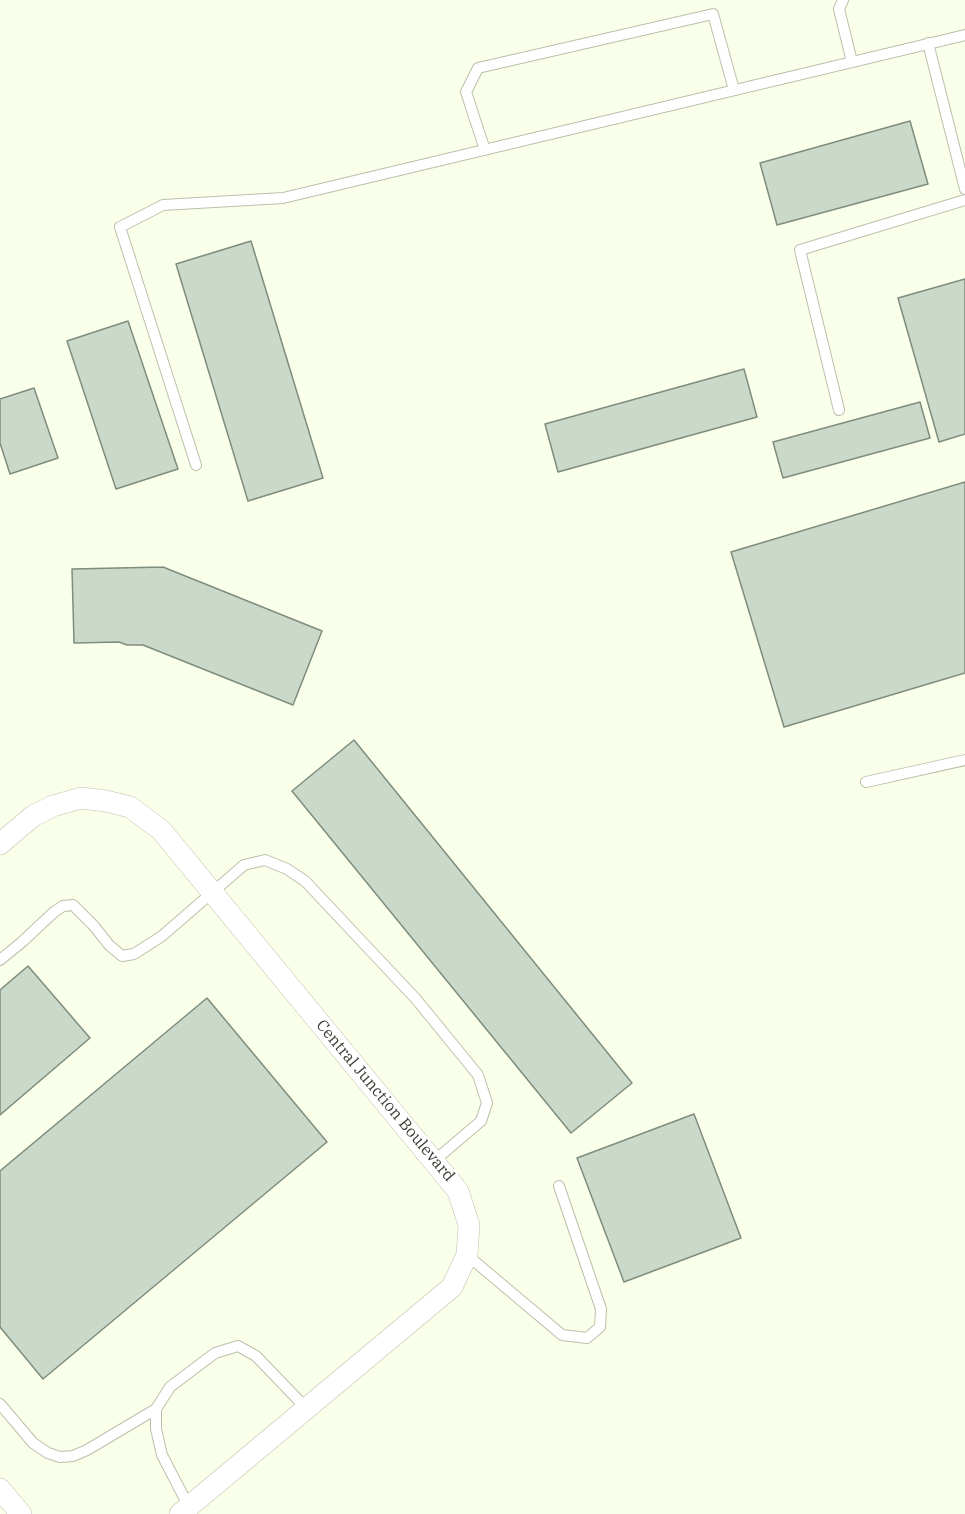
<!DOCTYPE html>
<style>
body{margin:0}
canvas{display:block;background:#faffea}
</style>
<canvas width="965" height="1514"></canvas>
<script>
const g = document.querySelector('canvas').getContext('2d');
g.lineJoin = 'round';
function fillPath(path, color) { g.fillStyle = color; g.fill(path, 'evenodd'); }
const shape = rows => new Path2D(rows.map(r => 'M' + r).join(''));
function stroke(path, color, width, dash) { g.strokeStyle = color; g.lineWidth = width; g.lineCap = dash ? 'butt' : 'round'; g.setLineDash(dash || []); g.stroke(path); }
function drawText(font, color, halo, rows, align = 'center') {
  g.font = font + ' "IBM Plex Serif",serif'; g.lineWidth = 5; g.setLineDash([]); g.textBaseline = 'middle'; g.strokeStyle = halo; g.fillStyle = color; for (const [text, x, y, turn = 0] of rows) {
    g.save(); g.translate(x, y); g.rotate((+turn || 0) * Math.PI / 180); g.textAlign = isNaN(turn) ? turn : align; if (halo) g.strokeText(text, 0, 0); g.fillText(text, 0, 0); g.restore();
  }
}
const building = shape([
 [910,121,928,184,777,225,760,163,910,121],
 [251,241,323,478,248,501,176,264,251,241],
 [965,279,965,434,939,442,898,298,965,279],
 [128,321,178,469,116,489,67,341,128,321],
 [744,369,757,417,558,472,545,424,744,369],
 [34,388,58,458,10,474,0,443,0,399,34,388],
 [920,402,930,438,783,478,773,442,920,402],
 [965,482,965,673,784,727,731,552,965,482],
 [163,567,322,631,293,705,143,645,127,645,119,642,74,643,72,569,163,567],
 [354,740,632,1083,571,1133,292,791,354,740],
 [28,966,90,1038,0,1115,0,990,28,966],
 [207,998,327,1142,43,1379,0,1327,0,1171,207,998],
 [694,1114,741,1238,624,1282,577,1158,694,1114]
]);
fillPath(building, '#cad9c9');
stroke(building, '#7f8d7f', 1.5);
const lane = shape([
 [843,0,839,9,852,62],
 [928,43,965,189],
 [485,150,466,92,478,68,713,14,734,90],
 [839,410,800,250,965,200],
 [196,465,120,227,163,205,283,198,965,35],
 [866,782,965,760],
 [0,960,22,942,54,912,63,906,73,905,94,926,109,945,122,956,134,954,162,936,244,865,265,860,287,869,305,881,416,999,478,1075,487,1103,481,1121,434,1161],
 [467,1255,562,1335,587,1338,600,1327,601,1309,559,1186],
 [0,1404,33,1443,48,1453,60,1457,73,1456,87,1450,156,1409],
 [189,1507,162,1455,156,1429,156,1409,170,1387,215,1353,238,1346,256,1356,306,1408]
]);
const street = shape([
 [0,844,33,816,53,806,81,798,106,801,130,807,161,830,458,1191,469,1225,467,1255,452,1287,180,1514],
 [0,1489,21,1514]
]);
stroke(lane, '#bbc0ac', 12);
stroke(street, '#bbc0ac', 22);
stroke(lane, '#fff', 10);
stroke(street, '#fff', 21);
drawText('16px', '#3c3e36', '#fff', [
 ["Central Junction Boulevard",385,1101,50]
]);
</script>
